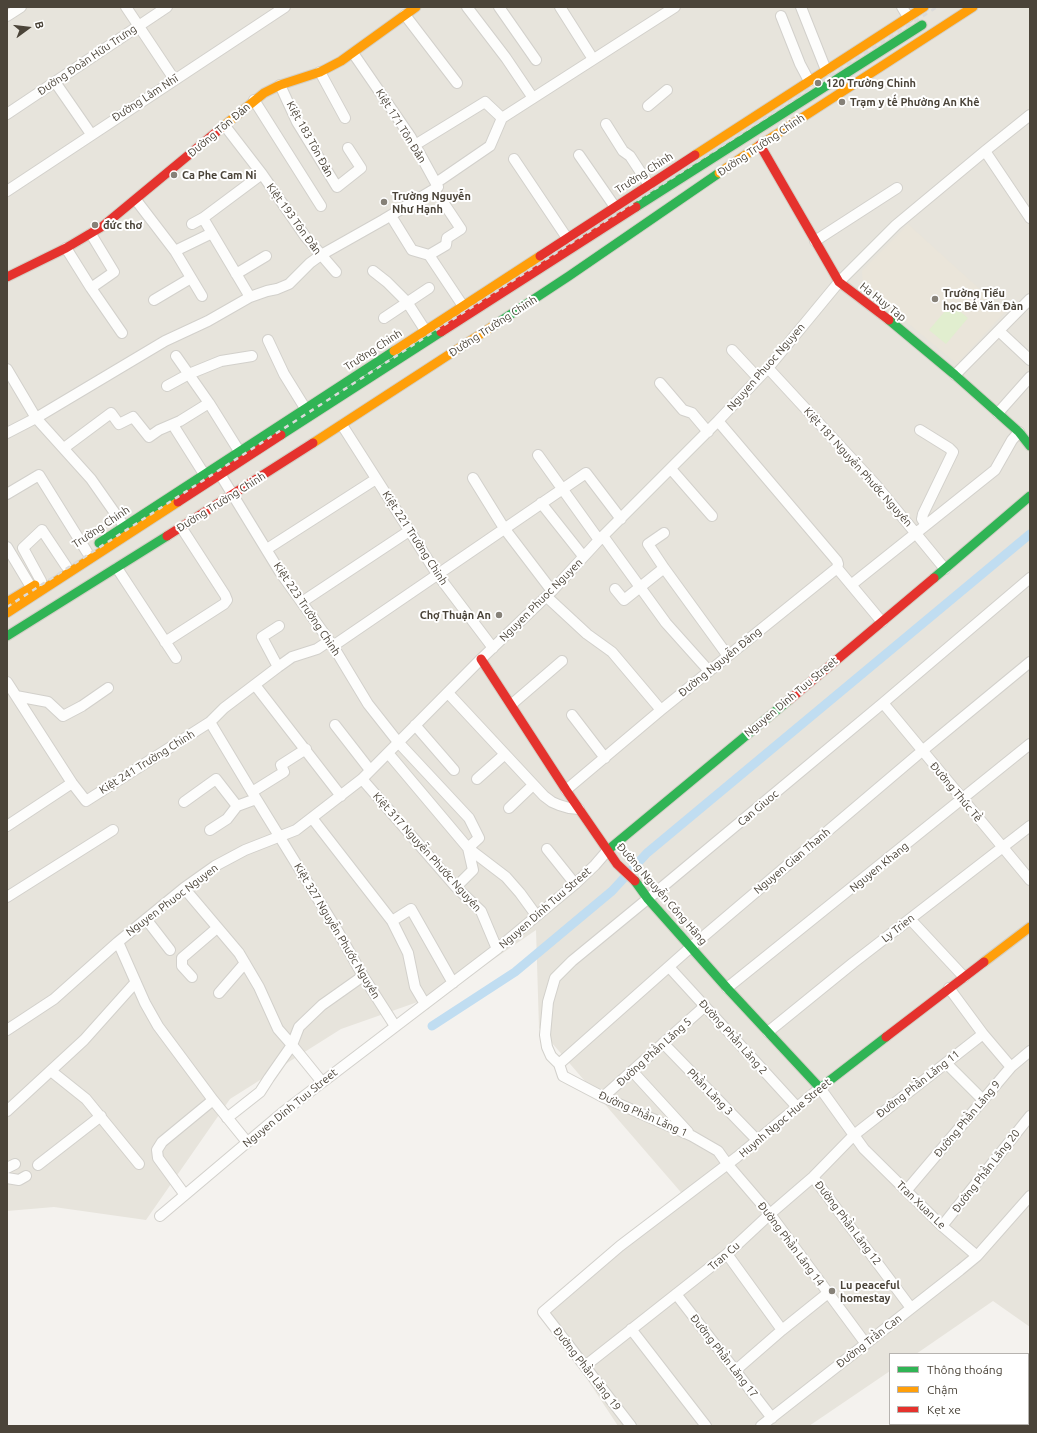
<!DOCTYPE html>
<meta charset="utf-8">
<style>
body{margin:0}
#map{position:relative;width:1037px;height:1433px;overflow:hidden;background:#f4f2ee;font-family:Ubuntu,sans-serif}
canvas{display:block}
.frame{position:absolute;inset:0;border:8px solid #4b4439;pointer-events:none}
.legend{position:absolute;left:889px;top:1353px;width:140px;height:72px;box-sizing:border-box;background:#fff;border:1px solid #b7b4b0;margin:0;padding:5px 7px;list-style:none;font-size:12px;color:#4b4439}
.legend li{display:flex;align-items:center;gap:8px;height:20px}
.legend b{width:20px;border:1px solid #b7b4b0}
.north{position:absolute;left:8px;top:8px;width:40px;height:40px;-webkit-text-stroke:3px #fff;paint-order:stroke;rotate:75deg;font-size:11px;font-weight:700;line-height:16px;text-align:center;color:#4b4439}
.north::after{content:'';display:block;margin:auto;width:14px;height:18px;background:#4b4439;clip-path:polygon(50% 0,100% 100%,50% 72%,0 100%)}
</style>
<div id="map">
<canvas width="1037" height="1433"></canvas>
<div class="frame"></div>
<ul class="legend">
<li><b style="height:5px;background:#30b455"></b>Thông thoáng</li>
<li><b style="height:5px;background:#ff9f0a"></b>Chậm</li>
<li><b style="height:5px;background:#e5322d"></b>Kẹt xe</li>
</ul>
<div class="north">B</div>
</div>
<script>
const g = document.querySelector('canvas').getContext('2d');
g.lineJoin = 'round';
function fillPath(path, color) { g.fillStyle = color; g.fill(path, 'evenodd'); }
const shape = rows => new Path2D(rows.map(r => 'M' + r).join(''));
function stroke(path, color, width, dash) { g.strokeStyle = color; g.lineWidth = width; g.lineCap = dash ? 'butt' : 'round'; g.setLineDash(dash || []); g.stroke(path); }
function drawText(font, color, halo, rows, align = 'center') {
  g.font = font + ' Ubuntu,sans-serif'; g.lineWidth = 4; g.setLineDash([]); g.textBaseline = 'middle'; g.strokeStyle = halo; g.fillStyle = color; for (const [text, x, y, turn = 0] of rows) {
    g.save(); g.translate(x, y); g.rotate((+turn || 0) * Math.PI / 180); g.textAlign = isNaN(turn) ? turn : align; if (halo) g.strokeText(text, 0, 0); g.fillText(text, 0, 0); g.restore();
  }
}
fillPath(shape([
 [7,7,1030,7,1030,1327,993,1301,916,1354,890,1354,890,1371,809,1426,618,1426,543,1312,685,1197,539,1028,536,930,446,992,341,1029,230,1099,146,1220,54,1207,7,1211]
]), '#e7e4dc');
fillPath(shape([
 [908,224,1005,312,957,364,863,286,862,271]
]), '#eae5da');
fillPath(shape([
 [951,304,968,318,946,344,929,330]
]), '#e1eecf');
stroke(shape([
 [432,1026,515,972,612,891,647,853,1030,534]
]), '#c0ddf1', 9);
const street = shape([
 [126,7,174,79],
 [467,7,506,58,533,98],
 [499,7,536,60],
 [560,7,593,59],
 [801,7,826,70],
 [902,7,908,17],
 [405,15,457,83],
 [7,16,21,7],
 [781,16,800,64,809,81],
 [320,72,345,118],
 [55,82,91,134],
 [280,85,297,122,337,187,361,168,348,148],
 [254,100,321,206],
 [648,106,667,90],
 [7,114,167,7],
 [606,124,623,151,630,156,649,185],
 [225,126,262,174,305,236,336,272],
 [415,145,485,102,502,118,675,7],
 [985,151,1030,218],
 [579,155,615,207],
 [514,159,567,238],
 [436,183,490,146,502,118],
 [7,191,285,7],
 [136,200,175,251,202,296],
 [391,216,412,250,429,255,463,306],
 [203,218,250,297],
 [192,224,203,218,262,174],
 [815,241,897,188],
 [66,248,91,288,122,333],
 [175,251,212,233],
 [429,255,446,245,447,238,461,229,445,205],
 [373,271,387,282,407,302,425,330],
 [236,274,266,256],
 [91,288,114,272,91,234],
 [154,300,191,278],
 [384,318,429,288],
 [999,331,1030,360],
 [268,340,284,374,305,408],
 [732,350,758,378],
 [176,356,209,403,239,451],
 [768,368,876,485,945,569],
 [7,369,36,418,91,479,124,526],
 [955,375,1030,299],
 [660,383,683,410,692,413,708,432],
 [167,386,189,374,221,361,252,356],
 [998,413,1030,377],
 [173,425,204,474],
 [342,425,437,574,493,648],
 [920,430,949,448,953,452,923,514,922,519,926,525],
 [7,433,36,418,165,341,208,321,250,297,267,291,277,289,289,284,310,263,321,255,383,220,438,187,410,136,353,53],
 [64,448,111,413,119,424,133,417,149,437,159,430,180,421,209,403],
 [538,455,599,540],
 [671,469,712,516],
 [220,474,280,572,333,646,368,704,398,742,469,818,479,838,468,848,473,870,456,887],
 [473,478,504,528,552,591],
 [7,494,39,475,87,552],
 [541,503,583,556],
 [664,533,648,544,664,568,728,656],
 [603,536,666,623,709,671],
 [7,547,31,587],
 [267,549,376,479],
 [117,568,176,658],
 [837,568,882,622],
 [41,581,23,548,42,530,66,566],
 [851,585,995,470,1012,440,1019,432],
 [615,589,624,600,664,568],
 [547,597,587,634,612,652,661,710],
 [302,602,409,531],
 [165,642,224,604,227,600,225,595,181,527],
 [333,646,586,473,621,519],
 [278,667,292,657,317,649,329,641],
 [7,682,72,783,86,801,210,722,224,708,278,667,262,637,279,626],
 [255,685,341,796],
 [448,693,544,796,552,802,559,805,569,808,579,809],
 [16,696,48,702,63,716,82,706,108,688],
 [883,703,1030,880],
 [512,704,562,661],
 [572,715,605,758],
 [210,722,252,792,337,930,363,976,395,1026],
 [335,725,370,770],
 [415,725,454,770],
 [388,753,468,848,506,877,520,893,536,915],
 [362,779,456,887,481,911,497,949],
 [477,779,505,754],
 [566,790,661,710,837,568,838,564,837,561,718,421],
 [252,792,284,772,281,765,306,749],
 [184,802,216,779,237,806],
 [509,808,533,785],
 [312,818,392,921,408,953,415,987,425,1004],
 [7,826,72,783],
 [210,830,227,819,237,806,256,799],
 [547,849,575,884],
 [184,888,239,953,259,987,278,1029,292,1045,322,1082],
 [7,897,113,830],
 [146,919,170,950],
 [910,919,964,977],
 [392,921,411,909,453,983],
 [118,942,145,1003,158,1026,213,1100],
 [669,967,797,1107],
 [192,977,182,966,182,958,217,928],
 [727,988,1030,744],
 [949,988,983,1034,1011,1067],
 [219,993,245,963],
 [7,1030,54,999,118,942,184,888,215,866,245,850,296,830,362,779,481,659,552,591,599,540,718,421,768,368,839,282,896,225,985,151,1030,115],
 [768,1032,853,963,1030,826],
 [663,1043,757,1140],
 [946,1063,983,1100],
 [559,1064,691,947,922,751,1030,662],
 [51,1071,86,1099,139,1164],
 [633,1072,688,1132],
 [603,1097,705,1006],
 [7,1111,84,1040,135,983],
 [227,1118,260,1092,269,1078,292,1045,299,1027,322,1005,363,976],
 [38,1165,101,1116],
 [7,1168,15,1164],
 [813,1177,911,1308],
 [7,1178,19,1180,26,1176],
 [906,1191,1011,1067,1030,1051],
 [185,1195,158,1158,157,1150,162,1142,213,1100,247,1142],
 [160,1216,282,1113,497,949,575,884,595,865,608,850],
 [942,1226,1030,1116],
 [727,1254,782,1330],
 [676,1294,772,1418],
 [631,1329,706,1426],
 [866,1344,770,1214,728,1165,718,1151,692,1136,603,1097,563,1076,559,1064,551,1056,547,1047,545,1035,548,1002,555,978,572,961,667,883,883,703,1030,578],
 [585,1366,727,1254,770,1214,813,1177,854,1135,983,1034],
 [736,1370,782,1330,828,1293],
 [631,1426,543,1312,620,1246,737,1157,820,1088,864,1149,942,1226,977,1256],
 [761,1426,960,1270,977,1256,1030,1196]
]);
const fast = shape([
 [636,207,922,25],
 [889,320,955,375,1019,432,1030,446],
 [493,326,569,276,719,173],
 [281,435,441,332],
 [99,543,394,351],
 [934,578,1030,496],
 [7,636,167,536],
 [608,850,789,700],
 [635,881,648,899,727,988,820,1088,886,1037]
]);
const slow = shape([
 [220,129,264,93,280,85,320,72,341,61,416,7],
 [695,155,924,7],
 [719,173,760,145,973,7],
 [394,351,540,256],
 [313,443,493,326],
 [7,602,35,585],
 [7,613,178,502],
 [984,962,1030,927]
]);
const jam = shape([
 [760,145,839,282,889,320],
 [540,256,695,155],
 [7,277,66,248,103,226,220,129],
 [441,332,636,207],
 [178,502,281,435],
 [167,536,313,443],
 [481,659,566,790,617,864,635,881],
 [789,700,934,578],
 [886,1037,984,962]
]);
stroke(street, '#d2d0cb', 12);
stroke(fast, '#d3cfc5', 11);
stroke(slow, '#d3cfc5', 11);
stroke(jam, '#d3cfc5', 11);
stroke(street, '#fdfdfc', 10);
stroke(fast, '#30b455', 9);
stroke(slow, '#ff9f0a', 9);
stroke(jam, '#e5322d', 9);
stroke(shape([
 [7,607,937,7]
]), '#dbdbda', 2.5, [5, 5]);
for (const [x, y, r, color] of [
 [818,83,4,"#868178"],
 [842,102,4,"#868178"],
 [174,175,4,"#868178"],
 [384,202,4,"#868178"],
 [95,225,4,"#868178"],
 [935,299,4,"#868178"],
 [499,615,4,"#868178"],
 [832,1291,4,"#868178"]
]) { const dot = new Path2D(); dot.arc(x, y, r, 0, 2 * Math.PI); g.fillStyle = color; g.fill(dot); stroke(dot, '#fff', 1.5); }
drawText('11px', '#4b4439', '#fff', [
 ["Đường Đoàn Hữu Trưng",87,60,-34],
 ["Đường Lâm Nhĩ",145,98,-33],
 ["Kiệt 171 Tôn Đản",401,126,58],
 ["Đường Tôn Đản",219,130,-40],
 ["Kiệt 183 Tôn Đản",310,139,61],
 ["Đường Trường Chinh",761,145,-34],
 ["Trường Chinh",644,173,-33],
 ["Kiệt 193 Tôn Đản",294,219,54],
 ["Ha Huy Tap",883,302,38],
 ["Đường Trường Chinh",493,326,-33],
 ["Trường Chinh",373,350,-33],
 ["Nguyen Phuoc Nguyen",766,367,-49],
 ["Kiệt 181 Nguyễn Phước Nguyên",858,467,48],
 ["Đường Trường Chinh",221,502,-32],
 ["Trường Chinh",101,527,-34],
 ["Kiệt 221 Trường Chinh",415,538,57],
 ["Nguyen Phuoc Nguyen",541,600,-45],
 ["Kiệt 223 Trường Chinh",307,609,56],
 ["Đường Nguyễn Đăng",720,662,-39],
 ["Nguyen Dinh Tuu Street",791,697,-40],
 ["Kiệt 241 Trường Chinh",147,762,-32],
 ["Đường Thúc Tề",956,792,50],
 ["Can Giuoc",758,808,-40],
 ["Kiệt 317 Nguyễn Phước Nguyên",427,852,48],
 ["Nguyen Gian Thanh",792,861,-40],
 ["Nguyen Khang",879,867,-39],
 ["Đường Nguyễn Công Hãng",662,894,49],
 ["Nguyen Phuoc Nguyen",172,900,-37],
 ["Nguyen Dinh Tuu Street",545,908,-41],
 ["Ly Trien",898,928,-38],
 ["Kiệt 327 Nguyễn Phước Nguyên",337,931,59],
 ["Đường Phần Lăng 2",733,1037,48],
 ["Đường Phần Lăng 5",654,1052,-42],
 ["Đường Phần Lăng 11",918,1084,-38],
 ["Phần Lăng 3",710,1092,46],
 ["Nguyen Dinh Tuu Street",290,1108,-39],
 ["Đường Phần Lăng 1",643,1114,24],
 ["Huynh Ngoc Hue Street",785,1118,-40],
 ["Đường Phần Lăng 9",967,1119,-50],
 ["Đường Phần Lăng 20",986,1171,-52],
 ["Tran Xuan Le",921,1205,44],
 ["Đường Phần Lăng 12",848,1223,53],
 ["Đường Phần Lăng 14",791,1244,53],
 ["Tran Cu",724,1256,-41],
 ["Đường Trần Can",869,1341,-38],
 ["Đường Phần Lăng 17",724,1356,52],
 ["Đường Phần Lăng 19",587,1369,52]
]);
drawText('bold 11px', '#4b4439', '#fff', [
 ["120 Trường Chinh",826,83],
 ["Trạm y tế Phường An Khê",850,102],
 ["Ca Phe Cam Ni",182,175],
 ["Trường Nguyễn",392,196],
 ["Như Hạnh",392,209],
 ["đức thơ",103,225],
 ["Trường Tiểu",943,293],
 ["học Bế Văn Đàn",943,306],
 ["Chợ Thuận An",491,615,"right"],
 ["Lu peaceful",840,1285],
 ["homestay",840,1298]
], 'left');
</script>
